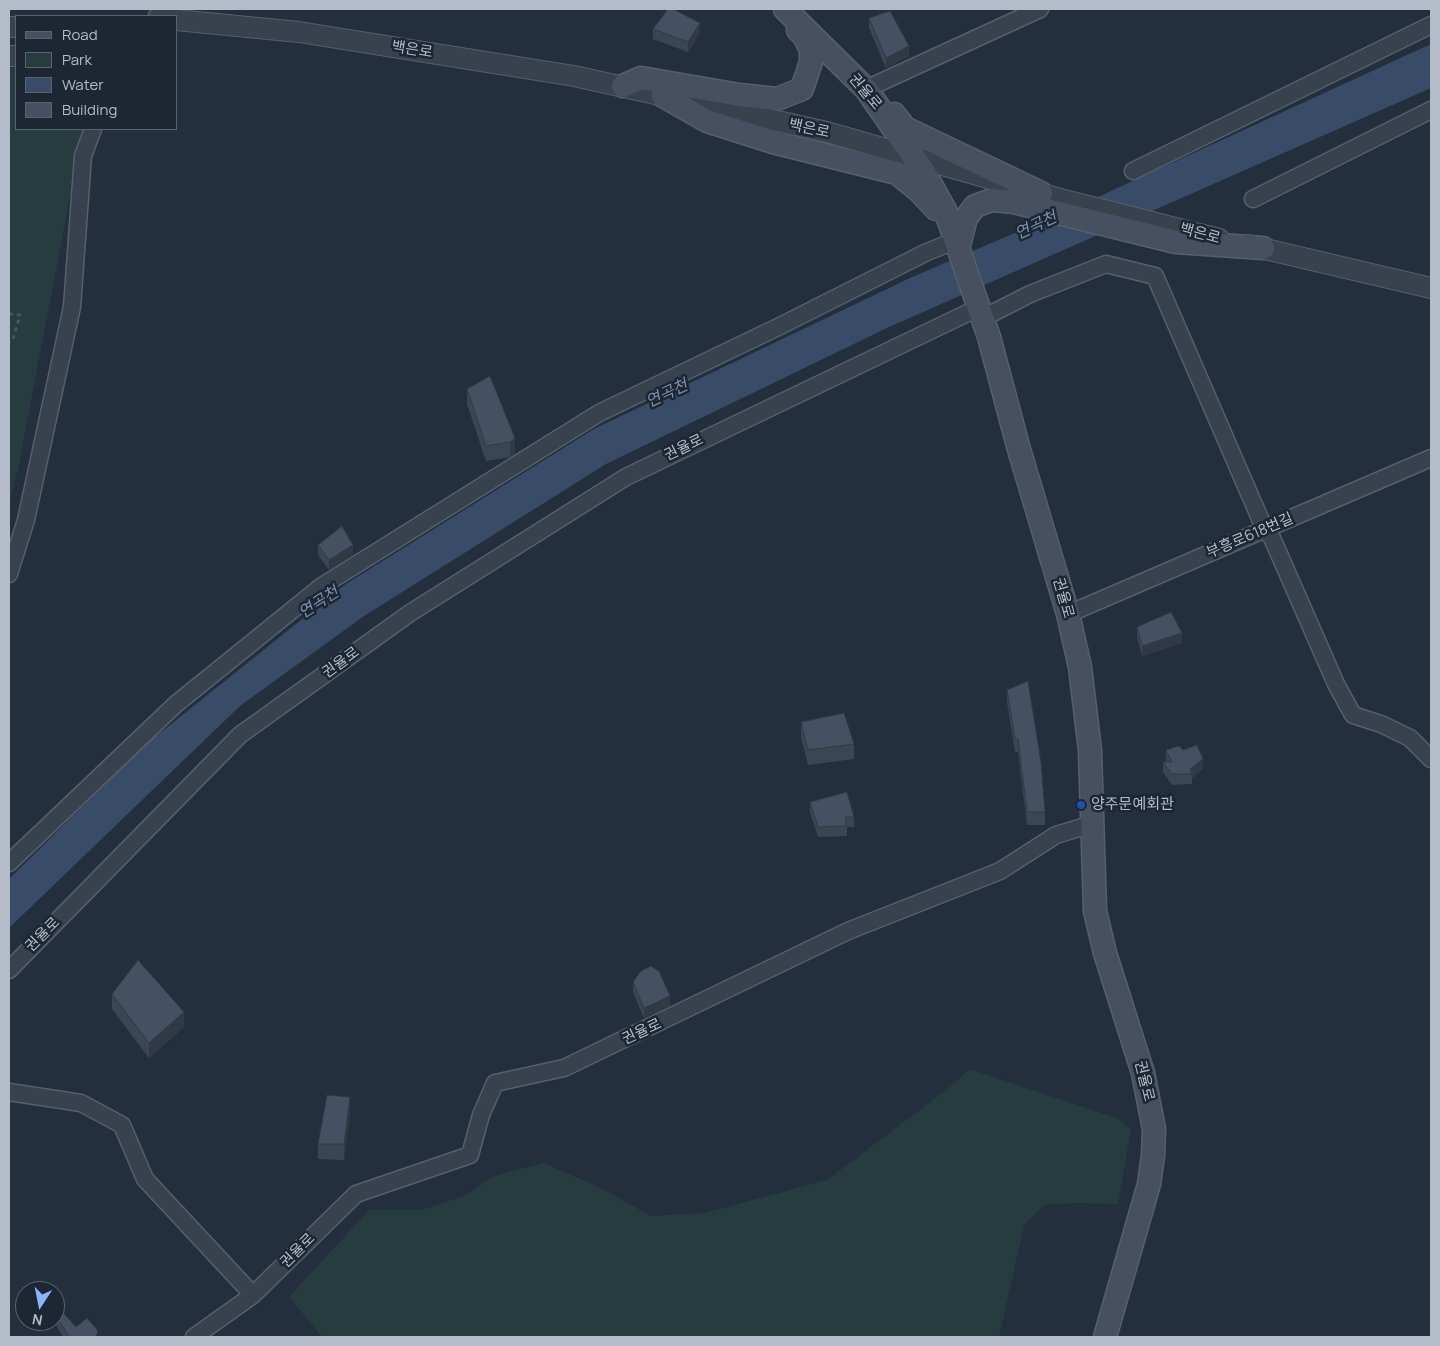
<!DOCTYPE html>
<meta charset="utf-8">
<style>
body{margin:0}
#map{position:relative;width:1440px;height:1346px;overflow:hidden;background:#242f3e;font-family:Manrope,sans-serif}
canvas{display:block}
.frame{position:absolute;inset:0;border:10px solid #b4bcc9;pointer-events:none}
.legend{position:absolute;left:15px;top:15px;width:162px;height:115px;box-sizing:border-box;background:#1d2633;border:1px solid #59626f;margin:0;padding:6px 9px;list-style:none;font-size:15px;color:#b4bcc9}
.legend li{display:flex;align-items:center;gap:10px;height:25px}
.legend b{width:25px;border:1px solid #59626f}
.north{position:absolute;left:15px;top:1281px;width:50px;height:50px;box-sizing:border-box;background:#1d2633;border:1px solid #59626f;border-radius:50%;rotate:191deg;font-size:14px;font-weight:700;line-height:20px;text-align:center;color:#b4bcc9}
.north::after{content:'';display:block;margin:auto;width:18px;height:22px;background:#8ab4f8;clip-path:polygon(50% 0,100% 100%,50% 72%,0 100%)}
</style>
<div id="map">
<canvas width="1440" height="1346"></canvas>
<div class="frame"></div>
<ul class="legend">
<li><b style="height:6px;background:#465061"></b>Road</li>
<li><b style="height:14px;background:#263c3f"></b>Park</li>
<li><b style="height:14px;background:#394c67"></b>Water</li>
<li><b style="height:14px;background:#455162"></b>Building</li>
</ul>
<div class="north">N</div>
</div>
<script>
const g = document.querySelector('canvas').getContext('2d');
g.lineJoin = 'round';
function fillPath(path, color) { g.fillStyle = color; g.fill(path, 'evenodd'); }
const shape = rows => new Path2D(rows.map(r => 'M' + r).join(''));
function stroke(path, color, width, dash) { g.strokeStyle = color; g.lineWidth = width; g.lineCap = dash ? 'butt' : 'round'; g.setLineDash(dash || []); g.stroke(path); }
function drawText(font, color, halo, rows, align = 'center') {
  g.font = font + ' Manrope,"Noto Sans KR",sans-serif'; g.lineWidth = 5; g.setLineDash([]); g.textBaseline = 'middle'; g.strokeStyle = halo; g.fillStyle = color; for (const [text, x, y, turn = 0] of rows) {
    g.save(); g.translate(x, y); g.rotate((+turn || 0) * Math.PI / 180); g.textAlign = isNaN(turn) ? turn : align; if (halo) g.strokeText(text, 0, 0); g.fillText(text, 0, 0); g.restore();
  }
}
fillPath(shape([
 [9,68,16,68,16,129,83,129,18,469,9,504],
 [970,1069,1116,1118,1131,1129,1118,1204,1077,1203,1044,1205,1024,1225,999,1337,322,1337,289,1297,369,1210,421,1210,464,1196,494,1176,544,1163,599,1187,651,1216,704,1213,827,1180,941,1094]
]), '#263c3f');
fillPath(shape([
 [1431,44,1431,88,889,327,606,464,364,616,240,706,9,928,9,879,145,745,346,584,594,429,910,278,1087,202]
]), '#394c67');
const minor = shape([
 [157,16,167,9],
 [866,89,1040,9],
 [1133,171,1431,25],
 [1253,199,1431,110],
 [983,318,1030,294,1106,264,1155,276,1265,530,1272,538,1336,684,1353,715,1381,724,1410,738,1431,759],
 [9,574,26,520,72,307,83,156,93,129],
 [1068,614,1431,458],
 [9,863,176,704,322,586,599,413,778,327,927,252,957,240],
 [9,970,240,735,410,613,626,477,980,307],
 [9,1092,81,1103,122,1125,145,1179,253,1295],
 [194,1337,253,1295,356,1194,470,1155,481,1115,495,1083,564,1068,848,931,1000,871,1056,835,1092,824]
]);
const tertiary = shape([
 [176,20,299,32,574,76,827,132,1064,200,1219,239],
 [9,27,16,27],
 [9,56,16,56],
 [1248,245,1431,288]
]);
const secondary = shape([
 [785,9,866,89,924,172,945,210,989,337,1018,446,1068,614,1080,667,1090,750,1095,911,1105,953,1143,1073,1154,1129,1153,1156,1149,1184,1105,1337],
 [623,86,641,78,739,95,777,99,802,89,811,62,811,50,804,36,798,30],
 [663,96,707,121,773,142,897,173,919,191,936,209],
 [894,114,905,128,1041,193],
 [959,245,966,218,975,206,992,200,1014,202,1176,242,1263,248]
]);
stroke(minor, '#565f6c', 19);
stroke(tertiary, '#565f6c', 22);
stroke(secondary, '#565f6c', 25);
stroke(shape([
 [9,314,20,315,13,339,9,343]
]), '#44595c', 3, [4, 4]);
stroke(minor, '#38414e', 16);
stroke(tertiary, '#38414e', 20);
stroke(secondary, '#465061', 22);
fillPath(shape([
 [869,18,909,56,886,68,869,28],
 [653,29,700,33,688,52,653,39],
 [490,376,515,454,510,457,486,461,467,404,467,389],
 [318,545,353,555,329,570,318,555],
 [1137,627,1182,643,1142,656,1137,637],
 [1007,690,1045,812,1045,825,1027,825,1018,752,1015,752,1007,702],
 [801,722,854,744,854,759,808,765,801,737],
 [1166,750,1183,750,1203,769,1192,778,1192,784,1172,785,1163,772,1163,762,1166,762],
 [810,802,854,817,854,827,847,827,847,836,818,837,810,812],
 [633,982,670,1006,644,1018,633,992],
 [112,994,184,1027,149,1058,112,1009],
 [350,1112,344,1160,318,1159,318,1144],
 [55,1309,76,1327,98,1337,63,1337,54,1321,55,1321]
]), '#3b4654');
fillPath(shape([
 [700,23,700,33,688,52,688,42],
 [909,46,909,56,886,68,886,58],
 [515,438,515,454,510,457,510,442],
 [353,545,353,555,329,570,329,560],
 [1182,633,1182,643,1142,656,1142,646],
 [1203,759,1203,769,1192,778,1192,774,1190,769],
 [670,996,670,1006,644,1018,644,1008],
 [184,1012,184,1027,149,1058,149,1043],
 [350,1097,350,1112,344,1160,344,1144]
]), '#303945');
const building = shape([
 [668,9,673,9,700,23,688,42,653,29,668,9],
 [890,11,909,46,886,58,869,18,890,11],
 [490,376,515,438,510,442,486,446,467,389,490,376],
 [342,526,353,545,329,560,318,545,342,526],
 [1171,612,1182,633,1142,646,1137,627,1171,612],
 [1028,681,1041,762,1045,812,1027,812,1018,739,1015,739,1007,690,1028,681],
 [844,713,854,744,808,750,801,722,844,713],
 [1197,745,1203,759,1190,769,1192,774,1172,774,1163,762,1172,762,1166,750,1179,746,1183,750,1197,745],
 [847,792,854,817,845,817,847,826,818,827,810,802,847,792],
 [138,960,184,1012,149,1043,112,994,138,960],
 [651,966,659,971,670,996,644,1008,633,982,641,971,651,966],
 [327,1095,350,1097,344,1144,318,1144,327,1095],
 [58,1307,76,1327,87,1318,98,1331,96,1337,68,1337,69,1337,55,1313,55,1309,58,1307]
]);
fillPath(building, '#455162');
stroke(building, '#303945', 1);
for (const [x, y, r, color] of [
 [1081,805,5,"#1a4fb4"]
]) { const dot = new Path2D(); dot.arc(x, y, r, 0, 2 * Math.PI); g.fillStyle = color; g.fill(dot); stroke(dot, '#1d2633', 2); }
drawText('15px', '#b4bcc9', '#1d2633', [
 ["백은로",412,50,9],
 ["권율로",865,92,50],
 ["백은로",809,129,12],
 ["백은로",1200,234,15],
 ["권율로",684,448,-26],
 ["부흥로618번길",1250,536,-23],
 ["권율로",1063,598,74],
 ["권율로",341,663,-36],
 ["권율로",43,935,-45],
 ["권율로",642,1032,-25],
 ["권율로",1144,1081,76],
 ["권율로",298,1251,-45]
]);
drawText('15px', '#b4bcc9', '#1d2633', [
 ["양주문예회관",1091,805]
], 'left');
drawText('italic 16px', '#7c92b1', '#1d2633', [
 ["연곡천",1036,226,-25],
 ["연곡천",667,394,-25],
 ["연곡천",319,603,-33]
]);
</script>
